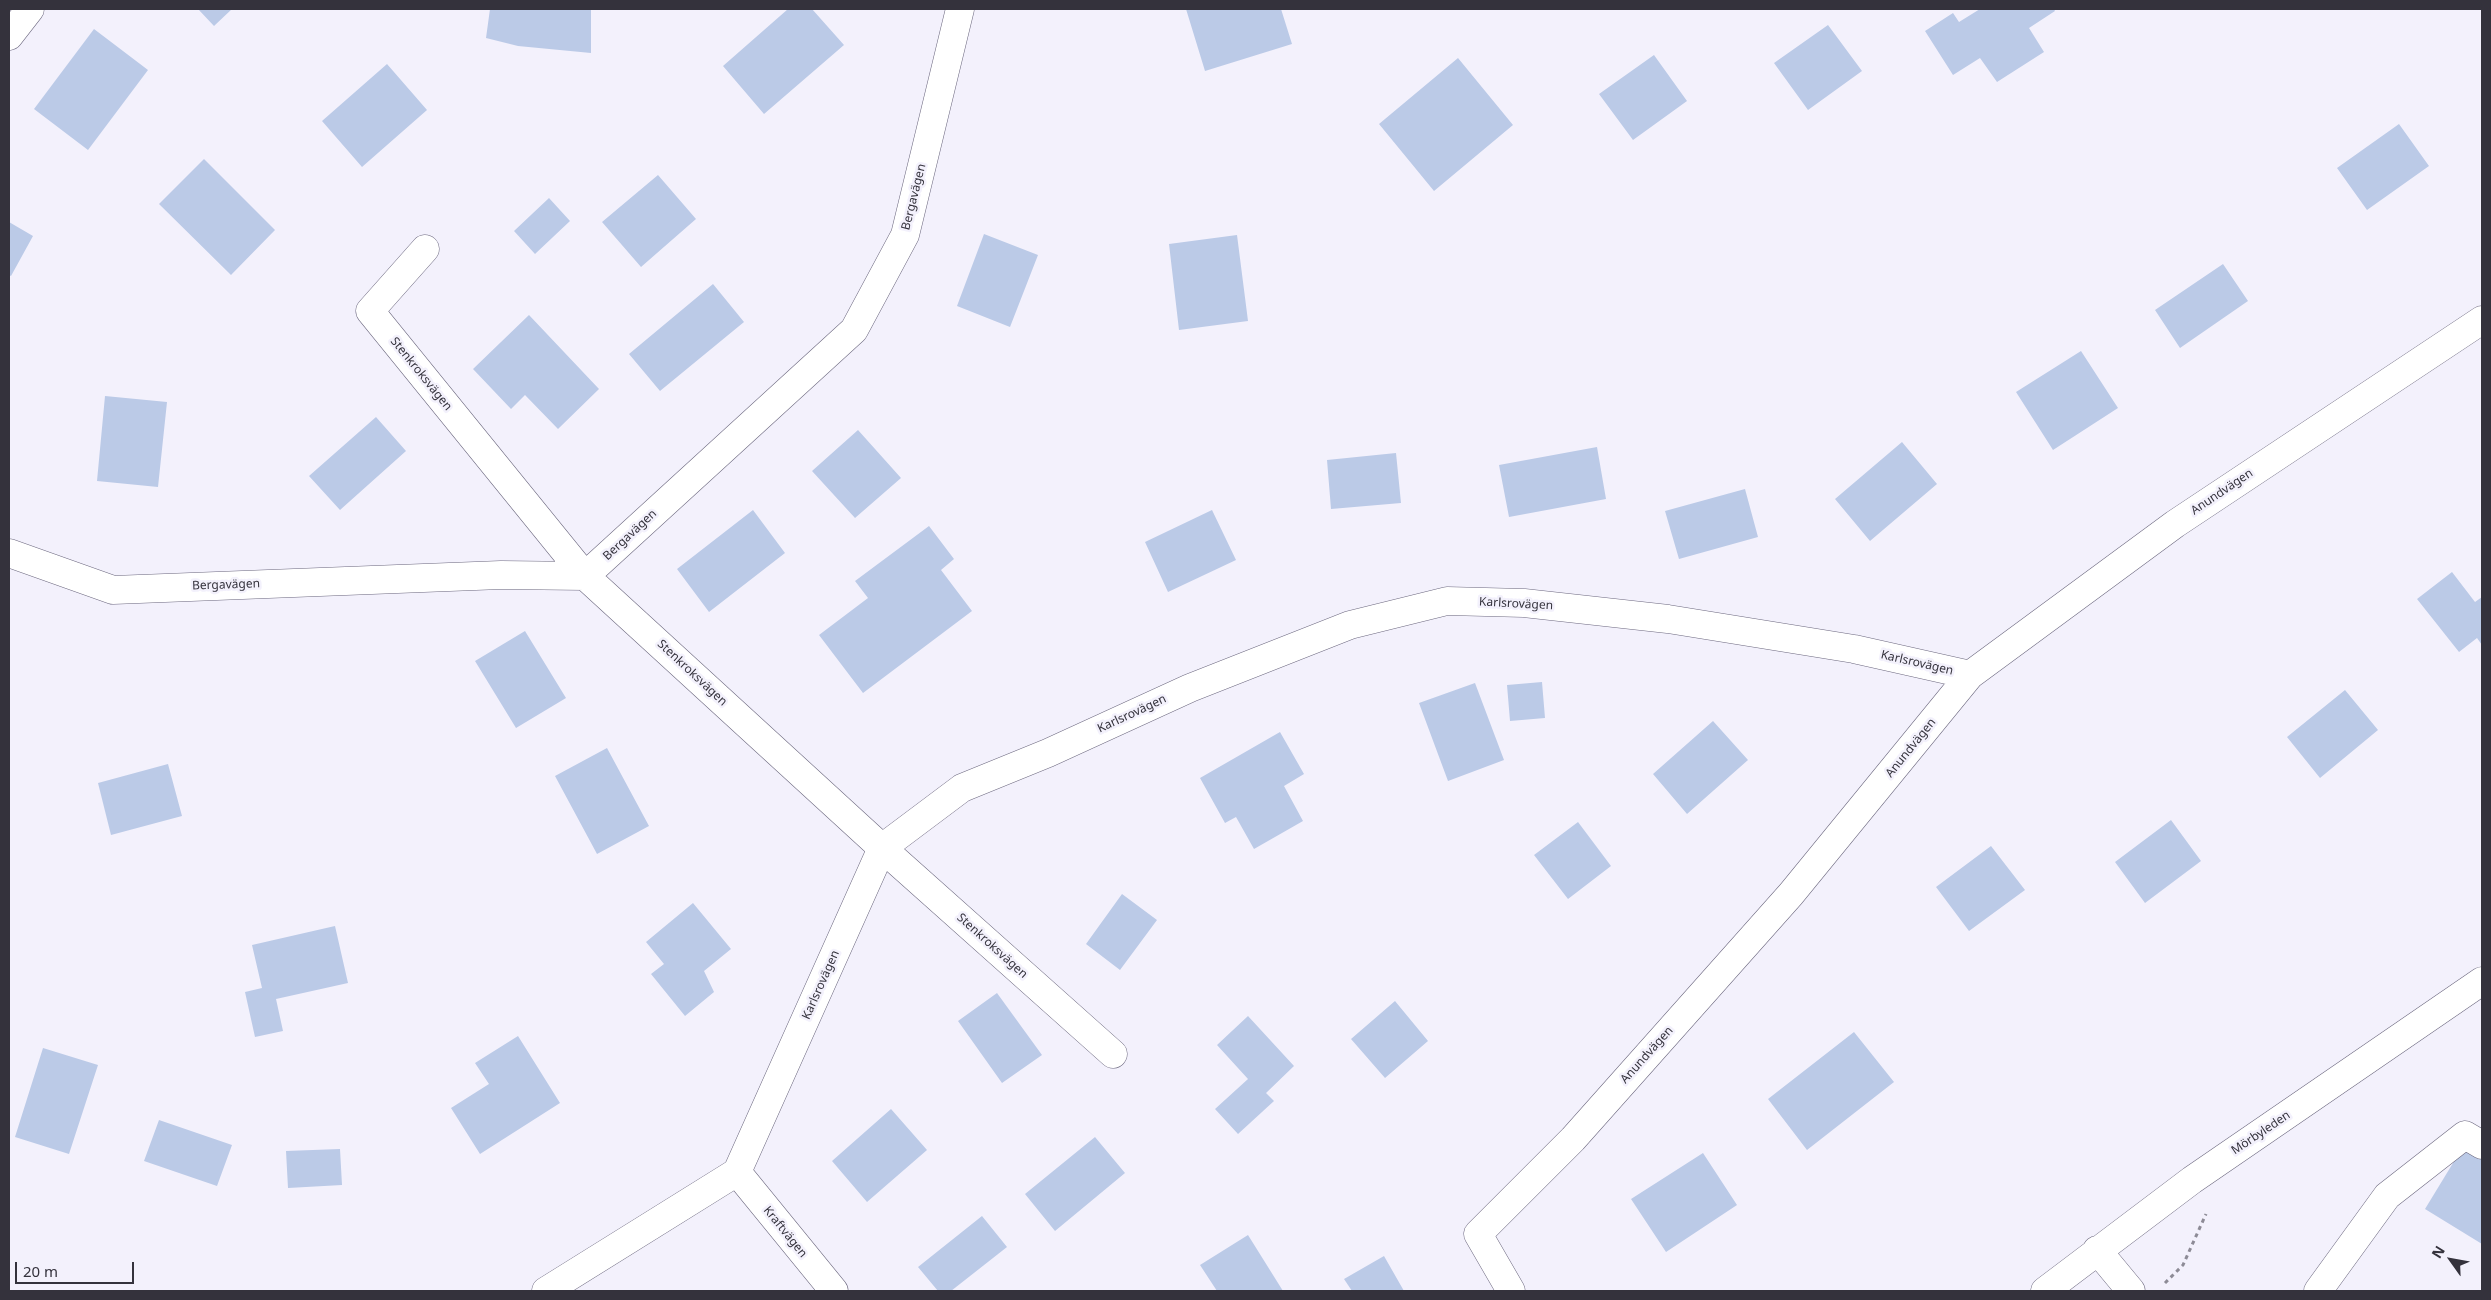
<!DOCTYPE html>
<meta charset="utf-8">
<style>
body{margin:0}
#map{position:relative;width:2491px;height:1300px;overflow:hidden;background:#f3f1fc;font-family:"Noto Sans",sans-serif}
canvas{display:block}
.frame{position:absolute;inset:0;border:10px solid #34323c;pointer-events:none}
.north{position:absolute;left:2426px;top:1235px;width:50px;height:50px;-webkit-text-stroke:4px #f3f1fc;paint-order:stroke;rotate:302deg;font-size:14px;font-weight:700;line-height:20px;text-align:center;color:#34323c}
.north::after{content:'';display:block;margin:auto;width:18px;height:22px;background:#34323c;clip-path:polygon(50% 0,100% 100%,50% 72%,0 100%)}
.scale{position:absolute;left:15px;top:1262px;width:119px;height:22px;box-sizing:border-box;border:2px solid #34323c;border-top:0;padding-left:6px;font-size:15px;line-height:18px;white-space:nowrap;color:#34323c;-webkit-text-stroke:4px #f3f1fc;paint-order:stroke}
</style>
<div id="map">
<canvas width="2491" height="1300"></canvas>
<div class="frame"></div>
<div class="north">N</div>
<div class="scale">20 m</div>
</div>
<script>
const g = document.querySelector('canvas').getContext('2d');
g.lineJoin = 'round';
function fillPath(path, color) { g.fillStyle = color; g.fill(path, 'evenodd'); }
const shape = rows => new Path2D(rows.map(r => 'M' + r).join(''));
function stroke(path, color, width, dash) { g.strokeStyle = color; g.lineWidth = width; g.lineCap = dash ? 'butt' : 'round'; g.setLineDash(dash || []); g.stroke(path); }
function drawText(font, color, halo, rows, align = 'center') {
  g.font = font + ' "Noto Sans",sans-serif'; g.lineWidth = 5; g.setLineDash([]); g.textBaseline = 'middle'; g.strokeStyle = halo; g.fillStyle = color; for (const [text, x, y, turn = 0] of rows) {
    g.save(); g.translate(x, y); g.rotate((+turn || 0) * Math.PI / 180); g.textAlign = isNaN(turn) ? turn : align; if (halo) g.strokeText(text, 0, 0); g.fillText(text, 0, 0); g.restore();
  }
}
fillPath(shape([
 [198,9,232,9,214,26],
 [490,9,591,9,591,53,518,46,486,38],
 [788,9,812,9,844,45,764,114,723,66],
 [1186,9,1281,9,1292,44,1205,71],
 [1980,9,2054,9,2055,11,2029,28,2044,52,1997,82,1980,58,1953,75,1925,31,1953,13,1959,22],
 [1828,25,1862,71,1808,110,1774,63],
 [94,29,148,70,88,150,34,109],
 [1654,55,1687,101,1633,140,1599,94],
 [1458,58,1513,125,1434,191,1379,124],
 [387,64,427,110,362,167,322,121],
 [2399,124,2429,166,2367,210,2337,168],
 [204,159,275,230,231,275,159,204],
 [658,175,696,219,641,267,602,222],
 [549,198,570,221,535,254,514,231],
 [9,222,33,236,11,276,9,275],
 [984,234,1038,255,1010,327,957,306],
 [1237,235,1248,321,1179,330,1169,244],
 [2223,264,2248,301,2180,348,2155,310],
 [713,284,744,322,660,391,629,354],
 [529,315,599,389,558,429,525,395,511,409,473,369],
 [2081,351,2118,408,2053,450,2016,392],
 [105,396,167,402,158,487,97,481],
 [376,417,406,451,340,510,309,476],
 [858,430,901,478,855,518,812,471],
 [1902,442,1937,484,1870,541,1835,499],
 [1597,447,1606,499,1509,517,1499,465],
 [1396,453,1401,503,1331,509,1327,460],
 [1745,489,1758,537,1679,559,1665,511],
 [753,510,785,553,709,612,677,569],
 [1212,510,1236,560,1168,592,1145,542],
 [929,526,954,559,941,570,972,611,863,693,819,635,868,598,855,581],
 [2452,572,2475,602,2482,597,2482,645,2477,638,2459,652,2417,599],
 [525,631,566,698,516,728,475,661],
 [1542,682,1545,718,1510,721,1507,685],
 [1475,683,1504,760,1448,781,1419,703],
 [2345,690,2378,730,2320,778,2287,737],
 [1713,721,1748,760,1687,814,1653,774],
 [1280,732,1304,774,1284,786,1303,821,1254,849,1236,817,1225,823,1200,778],
 [607,748,649,826,597,854,555,776],
 [168,764,182,816,111,835,98,783],
 [2171,820,2201,861,2145,903,2115,862],
 [1578,822,1611,866,1568,899,1534,855],
 [1991,846,2025,890,1969,931,1936,887],
 [1122,894,1157,920,1120,970,1086,944],
 [693,903,731,949,704,971,714,992,685,1016,651,974,664,964,646,942],
 [335,926,348,983,276,999,283,1031,255,1037,245,992,262,988,252,945],
 [997,993,1042,1055,1002,1083,958,1021],
 [1395,1001,1428,1041,1385,1078,1351,1039],
 [1248,1016,1294,1066,1266,1093,1274,1101,1238,1134,1215,1109,1248,1079,1217,1045],
 [1854,1032,1894,1082,1807,1150,1768,1099],
 [518,1036,560,1103,480,1154,451,1108,489,1084,475,1063],
 [43,1048,98,1065,69,1154,15,1137],
 [891,1109,927,1150,867,1202,832,1161],
 [159,1120,232,1145,217,1186,144,1161],
 [1095,1137,1125,1173,1055,1231,1025,1194],
 [2464,1145,2482,1156,2482,1244,2425,1209],
 [340,1149,342,1185,288,1188,286,1151],
 [1703,1153,1737,1205,1666,1252,1631,1199],
 [982,1216,1007,1247,951,1291,938,1291,918,1267],
 [1248,1235,1283,1291,1217,1291,1200,1265],
 [1384,1256,1404,1291,1352,1291,1344,1279]
]), '#bbcae7');
const minor = shape([
 [9,36,30,9],
 [425,249,370,311,585,576,882,848,1113,1054],
 [9,553,113,590,501,575,585,576,854,330,905,235,960,9],
 [737,1172,834,1291],
 [2097,1250,2131,1291],
 [546,1291,737,1172,882,848,962,788,1048,753,1190,688,1350,625,1447,601,1524,603,1668,619,1854,649,1970,675],
 [1511,1291,1478,1234,1573,1139,1791,894,1970,675,2175,524,2482,320],
 [2045,1291,2192,1180,2482,981],
 [2318,1291,2387,1196,2465,1135,2482,1145]
]);
stroke(minor, '#6c687f', 29);
stroke(shape([
 [2165,1283,2183,1265,2206,1214]
]), '#8d8b96', 3, [4, 4]);
stroke(minor, '#fff', 28);
drawText('12px', '#34323c', '#f3f1fc', [
 ["Bergavägen",914,197,-76],
 ["Stenkroksvägen",421,374,51],
 ["Anundvägen",2222,492,-34],
 ["Bergavägen",630,535,-43],
 ["Bergavägen",226,585,-2],
 ["Karlsrovägen",1516,604,3],
 ["Karlsrovägen",1917,663,13],
 ["Stenkroksvägen",692,673,43],
 ["Karlsrovägen",1132,714,-25],
 ["Anundvägen",1911,748,-51],
 ["Stenkroksvägen",992,946,42],
 ["Karlsrovägen",821,985,-66],
 ["Anundvägen",1647,1055,-48],
 ["Mörbyleden",2261,1133,-34],
 ["Kraftvägen",785,1232,51]
]);
</script>
